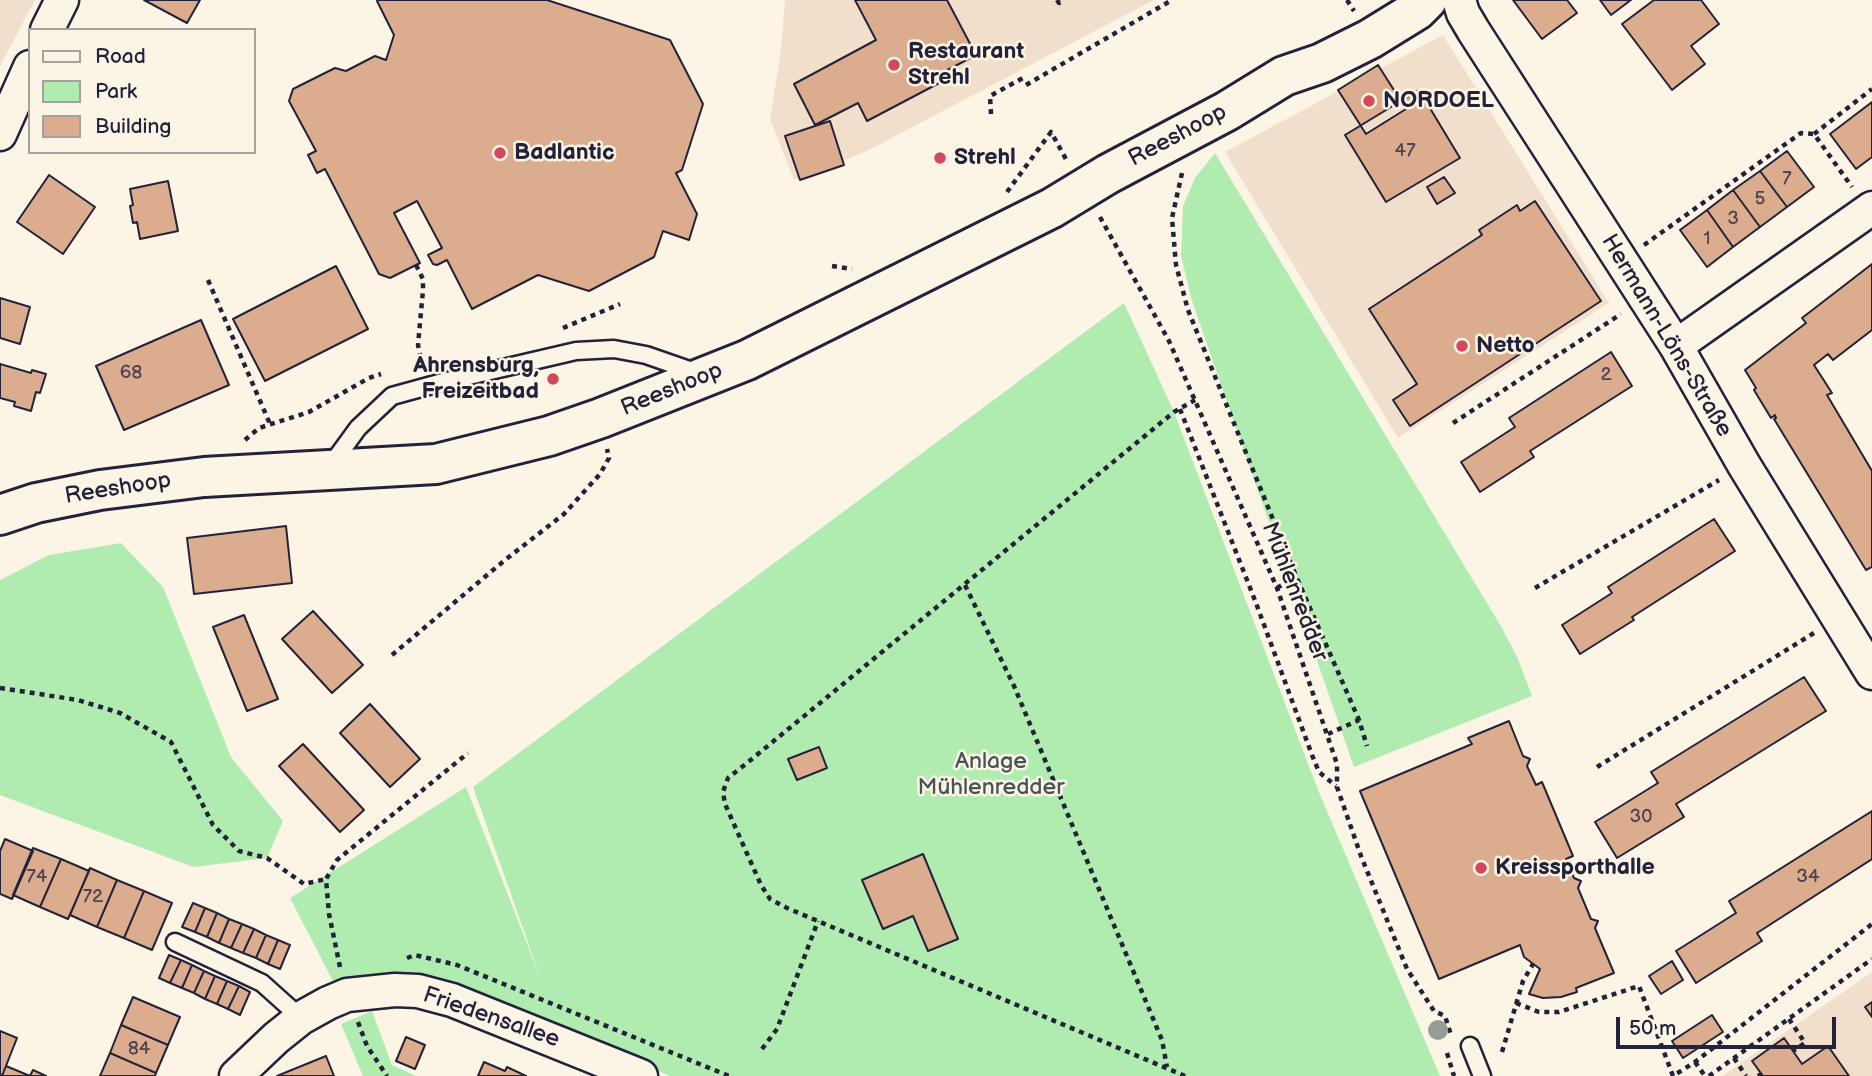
<!DOCTYPE html>
<meta charset="utf-8">
<style>
body{margin:0}
#map{position:relative;width:1872px;height:1076px;overflow:hidden;background:#fcf5e5;font-family:"Balsamiq Sans",sans-serif}
canvas{display:block}
.legend{position:absolute;left:28px;top:28px;width:228px;height:126px;box-sizing:border-box;background:#fcf5e5;border:2px solid #a5a1a1;margin:0;padding:9px 12px;list-style:none;font-size:21px;color:#22223b}
.legend li{display:flex;align-items:center;gap:14px;height:35px}
.legend b{width:35px;border:2px solid #a5a1a1}
.scale{position:absolute;left:1616px;top:1017px;width:220px;height:32px;box-sizing:border-box;border:4px solid #22223b;border-top:0;padding-left:9px;font-size:21px;line-height:24px;white-space:nowrap;color:#22223b;-webkit-text-stroke:5px #fcf5e5;paint-order:stroke}
</style>
<div id="map">
<canvas width="1872" height="1076"></canvas>
<ul class="legend">
<li><b style="height:9px;background:#fcf5e5"></b>Road</li>
<li><b style="height:19px;background:#b0ebb0"></b>Park</li>
<li><b style="height:19px;background:#dcac8e"></b>Building</li>
</ul>
<div class="scale">50 m</div>
</div>
<script>
const g = document.querySelector('canvas').getContext('2d');
g.lineJoin = 'round';
function fillPath(path, color) { g.fillStyle = color; g.fill(path, 'evenodd'); }
const shape = rows => new Path2D(rows.map(r => 'M' + r).join(''));
function stroke(path, color, width, dash) { g.strokeStyle = color; g.lineWidth = width; g.lineCap = dash ? 'butt' : 'round'; g.setLineDash(dash || []); g.stroke(path); }
function drawText(font, color, halo, rows, align = 'center') {
  g.font = font + ' "Balsamiq Sans",sans-serif'; g.lineWidth = 5; g.setLineDash([]); g.textBaseline = 'middle'; g.strokeStyle = halo; g.fillStyle = color; for (const [text, x, y, turn = 0] of rows) {
    g.save(); g.translate(x, y); g.rotate((+turn || 0) * Math.PI / 180); g.textAlign = isNaN(turn) ? turn : align; if (halo) g.strokeText(text, 0, 0); g.fillText(text, 0, 0); g.restore();
  }
}
fillPath(shape([
 [0,0,35,0,0,66],
 [785,0,1154,0,865,152,794,180,770,119,781,50],
 [1443,35,1609,303,1398,438,1225,152],
 [1872,972,1872,1076,1722,1076]
]), '#f2dfcb');
fillPath(shape([
 [1215,153,1502,628,1518,659,1532,696,1354,767,1192,301,1181,256,1183,206,1195,178],
 [1124,303,1174,412,1318,790,1440,1076,670,1076,449,982,334,983,290,898,466,787,542,982,473,787],
 [121,543,163,587,231,757,283,821,267,858,193,867,0,795,0,580,49,555],
 [372,1011,392,1065,416,1076,363,1076,341,1024]
]), '#b0ebb0');
const building = shape([
 [144,0,200,0,187,23,144,0],
 [379,0,547,0,670,40,703,104,682,170,676,173,697,214,689,240,663,231,654,257,589,291,538,275,472,309,447,260,437,265,433,264,428,255,442,248,417,201,394,213,420,263,390,278,379,274,325,169,317,173,308,155,316,151,289,101,293,89,335,68,346,71,375,56,386,60,394,35,377,1,379,0],
 [855,0,947,0,976,55,940,74,943,81,867,121,858,103,815,125,794,84,876,40,855,0],
 [1513,0,1567,0,1577,13,1542,39,1513,0],
 [1600,0,1631,0,1611,15,1600,0],
 [1654,0,1701,0,1719,24,1691,46,1705,64,1672,90,1622,24,1654,0],
 [1378,65,1406,109,1366,134,1338,90,1378,65],
 [1419,90,1460,158,1386,202,1345,135,1419,90],
 [1872,102,1872,157,1856,169,1830,134,1872,102],
 [830,121,844,165,800,180,785,136,830,121],
 [1787,151,1814,187,1787,207,1760,171,1787,151],
 [1760,171,1787,207,1760,227,1733,190,1760,171],
 [49,175,95,207,63,254,17,222,49,175],
 [1444,177,1455,193,1437,204,1427,187,1444,177],
 [168,181,178,231,140,239,137,222,133,223,130,206,133,205,130,189,168,181],
 [1733,190,1760,227,1733,247,1707,210,1733,190],
 [1535,201,1601,301,1410,426,1393,400,1417,384,1369,309,1482,235,1479,230,1517,205,1520,211,1535,201],
 [1707,210,1733,247,1707,267,1680,230,1707,210],
 [1872,264,1872,330,1833,360,1828,354,1814,365,1832,393,1827,395,1872,471,1872,567,1866,570,1774,419,1776,418,1775,415,1771,418,1754,390,1756,388,1745,370,1806,323,1802,318,1872,264],
 [336,266,368,329,265,381,233,319,336,266],
 [0,298,30,307,20,344,0,338,0,298],
 [201,320,229,385,124,430,96,366,201,320],
 [1611,352,1632,386,1530,451,1534,457,1480,492,1461,462,1515,427,1509,418,1611,352],
 [0,364,31,373,32,370,46,374,40,393,36,392,31,411,14,406,15,402,0,398,0,364],
 [1714,519,1735,551,1632,617,1634,620,1580,654,1562,625,1612,593,1608,587,1714,519],
 [286,526,292,583,194,594,187,538,286,526],
 [313,611,363,665,332,693,282,639,313,611],
 [244,615,278,699,247,711,213,627,244,615],
 [1804,677,1826,711,1676,804,1684,817,1617,858,1595,822,1658,783,1651,772,1804,677],
 [370,704,420,759,390,787,340,733,370,704],
 [1509,721,1523,756,1530,759,1527,766,1536,785,1542,782,1573,856,1566,859,1574,878,1581,881,1578,888,1591,919,1598,921,1595,928,1614,973,1576,988,1577,992,1561,997,1543,998,1529,994,1540,969,1524,957,1520,945,1439,979,1360,791,1472,744,1468,738,1509,721],
 [303,744,364,810,340,832,279,766,303,744],
 [819,747,827,768,797,780,788,759,819,747],
 [1872,811,1872,859,1757,933,1762,941,1696,983,1676,951,1736,913,1729,901,1872,811],
 [5,839,33,851,12,899,0,894,0,851,5,839],
 [33,848,61,859,40,907,13,895,33,848],
 [923,854,958,939,928,951,913,916,883,929,862,880,923,854],
 [61,859,89,871,68,919,40,907,61,859],
 [90,868,117,880,97,927,70,915,90,868],
 [117,880,144,891,124,938,97,927,117,880],
 [144,891,172,903,152,950,124,938,144,891],
 [193,903,205,908,195,932,182,927,193,903],
 [205,908,217,913,207,937,195,932,205,908],
 [217,913,229,919,219,943,207,937,217,913],
 [229,919,242,924,231,948,219,943,229,919],
 [242,924,254,929,243,953,231,948,242,924],
 [254,929,266,935,256,958,243,953,254,929],
 [266,935,278,940,268,964,256,958,266,935],
 [278,940,290,945,280,969,268,964,278,940],
 [169,955,181,960,170,983,159,978,169,955],
 [181,960,192,965,182,988,170,983,181,960],
 [1672,961,1683,980,1661,994,1649,976,1672,961],
 [192,965,204,971,194,993,182,988,192,965],
 [204,971,215,976,205,999,194,993,204,971],
 [215,976,227,981,217,1004,205,999,215,976],
 [227,981,239,986,228,1009,217,1004,227,981],
 [239,986,250,992,240,1015,228,1009,239,986],
 [133,997,180,1017,168,1045,121,1025,133,997],
 [1872,1002,1872,1017,1865,1007,1872,1002],
 [1712,1015,1723,1032,1683,1058,1672,1041,1712,1015],
 [121,1025,168,1045,156,1073,110,1053,121,1025],
 [0,1031,17,1038,2,1076,0,1075,0,1031],
 [406,1037,425,1045,415,1069,396,1061,406,1037],
 [1784,1038,1802,1064,1828,1046,1849,1076,1763,1076,1752,1061,1784,1038],
 [110,1053,156,1073,155,1076,100,1076,110,1053],
 [326,1056,334,1076,277,1076,326,1056],
 [484,1062,505,1071,507,1067,526,1076,478,1076,484,1062],
 [6,1066,30,1076,33,1070,46,1076,2,1076,6,1066]
]);
fillPath(building, '#dcac8e');
stroke(building, '#22223b', 2);
const lane = shape([
 [331,465,358,428,392,396,443,382,576,351,614,349,646,355,698,373],
 [175,942,262,983,301,1018],
 [1470,1046,1482,1076]
]);
const street = shape([
 [1459,0,1463,13,1473,30,1676,346,1744,465,1872,673],
 [47,30,62,0],
 [0,134,30,67],
 [1676,346,1872,208],
 [236,1076,276,1038,301,1018,328,1003,347,995,395,990,418,991,452,1000,641,1076]
]);
const secondary = shape([
 [0,515,36,503,100,490,204,477,436,464,549,436,601,418,747,360,1052,208,1108,174,1227,111,1284,76,1322,63,1370,39,1417,10,1427,0]
]);
stroke(lane, '#22223b', 21);
stroke(street, '#22223b', 37);
stroke(secondary, '#22223b', 44);
stroke(shape([
 [1057,0,1059,3,1064,0],
 [1347,0,1354,11],
 [1026,85,1172,0],
 [991,114,990,96,1023,78],
 [1814,134,1872,89],
 [1182,173,1172,218,1176,265,1188,310,1296,576,1359,720,1367,746],
 [1007,192,1051,132,1067,161],
 [1100,217,1169,341,1277,588,1337,764,1337,787,1361,856,1407,969,1434,1011,1445,1016,1451,1035],
 [1644,245,1801,133,1814,134,1852,187],
 [416,265,423,279,423,290,418,345,422,364],
 [832,266,852,269],
 [208,280,270,424],
 [563,328,620,304],
 [1180,409,1256,603,1312,755,1319,772,1336,786],
 [1453,423,1621,314],
 [245,440,259,428,309,412,369,378,381,374],
 [965,585,1014,686,1073,827,1162,1040,1167,1067],
 [1277,588,1296,576],
 [1535,588,1719,480],
 [392,655,505,560,564,514,600,474,609,458,607,449],
 [0,688,78,700,120,713,171,742,213,825,239,851,267,858,304,884,326,879],
 [1328,734,1359,720],
 [1597,767,1814,633],
 [407,958,415,955,457,965,729,1076],
 [340,967,329,914,326,879,337,860,468,753],
 [1516,1003,1539,1012,1559,1012,1639,986,1673,1076,1695,1062,1872,924],
 [1789,1019,1805,1043,1793,1051],
 [358,1022,367,1046,387,1076],
 [762,1049,777,1029,818,921],
 [1502,1052,1523,981,1533,964],
 [1447,1053,1454,1076],
 [1734,1058,1746,1076],
 [1695,1062,1705,1076],
 [1185,1076,787,908,770,899,761,885,725,804,723,792,728,778,747,763,1174,412,1195,400],
 [1709,1076,1872,959],
 [1758,1076,1761,1074]
]), '#22223b', 4.5, [5, 5]);
stroke(lane, '#fcf5e5', 16);
stroke(street, '#fcf5e5', 32);
stroke(secondary, '#fcf5e5', 38);
g.fillStyle = '#989c97';
for (const [x, y] of [
 [1438,1030]
]) { g.beginPath(); g.arc(x, y, 10, 0, 2 * Math.PI); g.fill(); }
for (const [x, y, r, color] of [
 [894,65,7,"#d1495b"],
 [1369,101,7,"#d1495b"],
 [500,153,7,"#d1495b"],
 [940,158,7,"#d1495b"],
 [1462,346,7,"#d1495b"],
 [553,379,7,"#d1495b"],
 [1481,868,7,"#d1495b"]
]) { const dot = new Path2D(); dot.arc(x, y, r, 0, 2 * Math.PI); g.fillStyle = color; g.fill(dot); stroke(dot, '#fcf5e5', 2.5); }
drawText('19px', '#504450', null, [
 ["47",1405,151],
 ["7",1787,179],
 ["5",1760,199],
 ["3",1733,219],
 ["1",1707,239],
 ["68",131,373],
 ["2",1606,375],
 ["30",1641,817],
 ["74",37,877],
 ["34",1808,877],
 ["72",93,897],
 ["84",139,1049]
]);
drawText('bold 23px', '#22223b', '#fcf5e5', [
 ["Restaurant",908,52],
 ["Strehl",908,78],
 ["NORDOEL",1383,101],
 ["Badlantic",514,153],
 ["Strehl",954,158],
 ["Netto",1476,346],
 ["Ahrensburg,",539,366,"right"],
 ["Freizeitbad",539,392,"right"],
 ["Kreissporthalle",1495,868]
], 'left');
drawText('23px', '#22223b', '#fcf5e5', [
 ["Reeshoop",1178,136,-28],
 ["Hermann-Löns-Straße",1666,336,59],
 ["Reeshoop",672,390,-22],
 ["Reeshoop",118,489,-9],
 ["Mühlenredder",1294,592,69],
 ["Friedensallee",491,1018,19]
]);
drawText('23px', '#465458', '#fcf5e5', [
 ["Anlage",991,762],
 ["Mühlenredder",991,788]
]);
</script>
